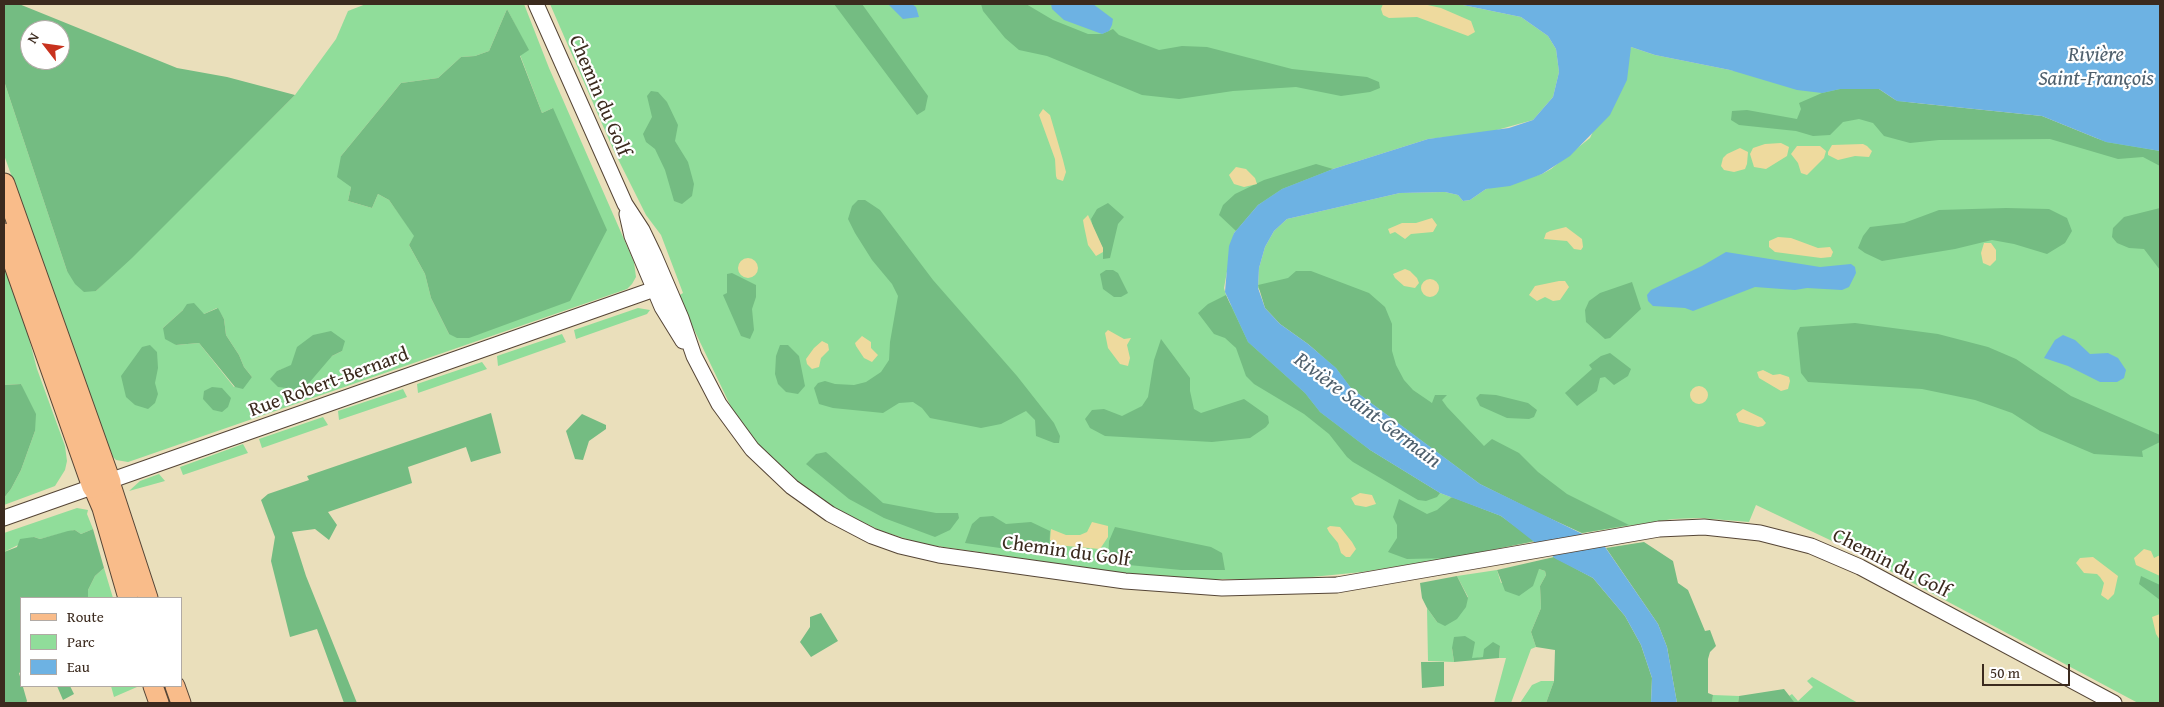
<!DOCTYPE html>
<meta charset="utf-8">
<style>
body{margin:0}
#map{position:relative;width:2164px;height:707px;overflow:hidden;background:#eadfbb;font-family:"Gentium Book Plus",serif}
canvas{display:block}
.frame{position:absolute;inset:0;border:5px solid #3b2a1e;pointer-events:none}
.legend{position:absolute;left:20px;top:597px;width:162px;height:90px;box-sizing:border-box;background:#fff;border:1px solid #b1aaa5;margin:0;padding:6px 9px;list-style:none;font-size:15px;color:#3b2a1e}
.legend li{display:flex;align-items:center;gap:10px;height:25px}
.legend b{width:25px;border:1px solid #b1aaa5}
.north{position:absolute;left:20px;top:20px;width:50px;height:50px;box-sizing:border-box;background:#fff;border:1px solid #b1aaa5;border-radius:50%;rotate:300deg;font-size:14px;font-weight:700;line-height:20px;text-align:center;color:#3b2a1e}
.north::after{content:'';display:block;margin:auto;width:18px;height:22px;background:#c8321e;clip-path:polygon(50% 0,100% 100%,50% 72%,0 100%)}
.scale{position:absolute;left:1982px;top:664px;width:88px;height:22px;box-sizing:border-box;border:2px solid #3b2a1e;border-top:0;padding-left:6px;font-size:15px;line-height:18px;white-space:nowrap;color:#3b2a1e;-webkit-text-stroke:4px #fff;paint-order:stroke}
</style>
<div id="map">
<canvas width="2164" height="707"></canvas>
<div class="frame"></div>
<ul class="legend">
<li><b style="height:6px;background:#f9bc8a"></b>Route</li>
<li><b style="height:14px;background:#90dd9a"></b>Parc</li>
<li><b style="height:14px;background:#6db2e3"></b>Eau</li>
</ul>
<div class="north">N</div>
<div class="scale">50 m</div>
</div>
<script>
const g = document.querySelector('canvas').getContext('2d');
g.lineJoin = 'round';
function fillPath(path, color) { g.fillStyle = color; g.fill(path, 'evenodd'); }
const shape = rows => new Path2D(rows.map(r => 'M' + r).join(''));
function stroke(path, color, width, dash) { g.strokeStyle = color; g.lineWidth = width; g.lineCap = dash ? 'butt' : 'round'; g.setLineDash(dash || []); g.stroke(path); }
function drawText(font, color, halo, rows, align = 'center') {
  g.font = font + ' "Gentium Book Plus",serif'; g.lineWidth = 4.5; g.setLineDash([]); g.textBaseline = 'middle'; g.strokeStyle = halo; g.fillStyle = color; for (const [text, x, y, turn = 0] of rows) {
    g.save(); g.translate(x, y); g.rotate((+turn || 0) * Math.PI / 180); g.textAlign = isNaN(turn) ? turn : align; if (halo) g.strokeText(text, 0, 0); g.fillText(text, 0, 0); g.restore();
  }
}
fillPath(shape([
 [366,4,524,4,549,68,634,262,636,277,632,284,627,289,134,460,128,462,116,460,112,456,4,155,4,81,67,271,96,291,295,95,336,39,348,11],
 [507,9,528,50,520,55,542,113,553,108,449,334,431,298,425,274,409,245,415,236,389,200,378,194,372,208,348,201,351,187,341,156,401,83,438,78,461,57,475,56,489,51],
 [217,308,224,319,226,335,239,355,244,367,252,377,234,387,199,343,176,345,163,328,183,310,204,314],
 [342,351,332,356,277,371,291,366],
 [550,4,1458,4,1521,17,1548,36,1556,49,1559,72,1553,97,1533,120,1486,133,1428,139,1333,169,1258,205,1234,233,1224,288,1228,302,1370,450,1440,493,1501,516,1487,552,1362,572,1292,579,1183,579,1144,576,923,544,881,531,832,507,812,494,785,472,761,448,732,409,678,296,683,293,661,235,646,215,613,149],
 [1631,47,1655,55,1730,70,1840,89,2160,151,2160,703,2138,703,1849,549,1756,505,1749,522,1700,518,1673,519,1582,533,1480,484,1431,448,1351,388,1258,288,1259,268,1265,247,1274,231,1287,219,1400,193,1445,192,1458,195,1463,201,1470,200,1486,189,1542,174,1551,169,1590,138],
 [4,263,23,316,37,369,65,446,67,461,65,470,55,486,4,505,4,498,11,489,21,470,35,431,21,384,4,385],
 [638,308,650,310,647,314,576,339,574,330],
 [562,334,566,342,498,366,497,356],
 [482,362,487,369,418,393,417,384],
 [403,389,407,397,339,420,338,411],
 [323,417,328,425,262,448,259,439],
 [243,444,248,453,183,475,180,467],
 [159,474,165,481,129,491,140,481],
 [77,508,88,510,87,514,93,529,81,534,75,530,40,539,34,537,4,552,4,533],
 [104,568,113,598,88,598,88,590,95,576],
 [1539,569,1545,571,1546,575,1540,586,1541,608,1531,632,1536,647,1531,649,1511,703,1494,703,1506,658,1499,658,1500,646,1483,657,1472,659,1452,648,1454,662,1428,661,1427,608,1437,622,1468,597,1457,576,1497,570,1501,583],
 [1812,677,1858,703,1795,703,1789,696,1792,694,1798,701,1813,687,1807,681],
 [1541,681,1554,681,1546,703,1520,703,1532,685],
 [111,686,136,686,137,687,114,697],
 [1713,695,1739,696,1738,703,1712,703]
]), '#90dd9a');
fillPath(shape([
 [4,4,19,4,177,68,227,77,295,95,132,258,96,291,84,292,75,284,67,271,4,81],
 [30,30,60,30,60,60,30,60],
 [834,4,862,4,928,96,925,110,917,115],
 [981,4,1026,4,1053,20,1088,34,1102,34,1113,29,1119,35,1159,50,1182,46,1207,47,1292,69,1367,77,1379,82,1380,88,1370,92,1341,96,1296,87,1233,91,1179,99,1142,95,1047,56,1019,50,1005,38,983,11],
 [507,9,529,50,520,56,542,113,553,108,607,230,570,301,469,338,457,338,449,334,431,298,425,274,409,245,414,236,389,200,378,194,372,208,348,201,351,187,337,177,341,156,401,83,438,78,461,57,475,56,489,51],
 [1840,89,1879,89,1897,101,2042,116,2106,142,2160,151,2160,166,2143,157,2118,159,2050,139,1939,140,1910,143,1884,136,1873,123,1859,119,1843,122,1830,135,1813,136,1796,131,1739,125,1731,120,1732,111,1747,110,1797,119,1801,109,1799,103,1822,93],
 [651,91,658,92,667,102,678,125,675,141,688,162,694,184,692,196,682,204,674,201,665,170,655,149,646,142,643,134,652,117,647,96],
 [1316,164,1333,169,1282,189,1258,205,1236,231,1219,215,1223,205,1235,194,1264,180],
 [858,200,865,200,880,210,933,280,1017,376,1054,423,1060,436,1059,443,1054,443,1036,436,1035,420,1026,411,1001,424,981,428,930,418,922,408,913,402,899,403,883,413,833,408,819,404,814,388,818,383,825,381,835,384,854,385,866,382,881,372,889,360,890,342,898,296,892,284,872,260,855,233,848,219,852,206],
 [1108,203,1124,217,1118,224,1110,258,1103,259,1103,248,1095,236,1091,219,1097,209],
 [2006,208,2049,209,2067,218,2072,231,2065,243,2047,254,2014,244,1992,240,1955,249,1882,261,1865,253,1858,248,1863,236,1870,227,1904,223,1939,210],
 [2160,208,2160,270,2144,249,2129,248,2117,243,2112,237,2113,228,2124,217],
 [1106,270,1113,270,1118,273,1128,293,1121,297,1114,297,1103,289,1100,274],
 [1296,271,1311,271,1369,293,1385,307,1392,324,1392,351,1396,365,1404,380,1413,390,1432,403,1435,395,1447,395,1442,400,1447,407,1484,446,1492,439,1519,453,1538,472,1567,494,1629,525,1582,533,1538,513,1480,484,1351,388,1336,368,1308,344,1280,324,1265,308,1258,285,1288,278],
 [732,273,756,285,756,297,752,309,754,330,750,339,741,336,723,295,727,293,727,274],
 [1632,282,1641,309,1610,338,1605,339,1586,322,1585,310,1589,301,1600,293],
 [1226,295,1248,342,1305,393,1320,412,1370,450,1440,493,1437,497,1426,501,1418,500,1353,462,1347,457,1329,434,1304,414,1254,384,1246,376,1236,348,1225,338,1214,334,1198,313,1208,304],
 [194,303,204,314,218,308,224,319,226,335,239,355,244,367,252,377,243,389,235,387,199,343,176,345,165,339,163,328,183,310,187,304],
 [1855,323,1938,334,1988,347,2016,359,2071,396,2160,435,2160,442,2142,451,2143,457,2094,454,2040,431,2012,413,1975,400,1922,389,1808,382,1801,373,1797,333,1800,327],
 [331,331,345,341,342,351,332,356,303,390,278,387,270,379,277,371,291,365,297,347,313,335],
 [1161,339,1190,378,1190,391,1194,409,1201,413,1244,399,1268,416,1269,423,1266,427,1250,438,1212,442,1105,436,1090,428,1085,419,1092,410,1104,409,1122,416,1142,406,1148,397,1154,360],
 [150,345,157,352,158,368,155,383,158,394,155,403,148,409,135,405,126,397,121,376,142,347],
 [780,345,788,345,799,356,805,386,798,394,786,392,778,384,775,374,776,356],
 [1610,353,1631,369,1628,376,1614,385,1605,377,1600,378,1597,391,1577,406,1565,393,1592,369,1589,365,1601,356],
 [21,384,36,414,35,431,21,470,11,489,4,498,4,385],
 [212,387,222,388,231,398,228,407,222,412,213,410,203,399,204,391],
 [1480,394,1496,395,1528,403,1537,410,1534,417,1529,419,1507,418,1480,406,1476,398],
 [491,413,501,453,471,462,466,447,408,467,412,483,328,512,337,525,329,540,315,529,292,532,306,576,357,703,344,703,317,629,290,637,271,561,275,537,261,500,268,494,309,480,307,476],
 [582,414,606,425,606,429,589,441,583,460,575,459,566,431],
 [826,452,883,503,936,513,958,513,959,518,950,530,935,537,884,518,849,499,806,464,816,454],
 [1452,497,1501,516,1536,541,1451,558,1407,559,1388,552,1397,538,1397,525,1393,517,1399,499,1427,514,1437,510],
 [993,516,1006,524,1031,522,1050,531,1049,555,965,543,972,524,980,517],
 [1115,527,1211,547,1222,553,1225,570,1181,570,1108,563,1109,541],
 [93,529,104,568,95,576,88,590,88,598,21,598,21,672,19,673,27,701,26,703,4,703,4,552,17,547,20,539,34,537,40,539,68,531,75,530,81,534],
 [1644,542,1673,561,1678,583,1688,590,1705,631,1710,630,1716,646,1710,652,1708,659,1708,693,1713,695,1712,703,1677,703,1667,647,1658,624,1606,548],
 [1554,557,1593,578,1625,616,1641,645,1652,678,1651,703,1546,703,1554,681,1555,650,1536,647,1531,632,1541,608,1540,586,1546,575,1545,571,1539,569,1533,586,1519,596,1505,591,1497,570],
 [1457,576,1468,598,1466,607,1457,619,1445,626,1437,622,1427,608,1422,598,1420,583],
 [2141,576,2160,585,2160,600,2139,584],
 [821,613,838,641,811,657,800,642,810,627,810,617],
 [1465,636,1475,642,1472,658,1483,657,1484,649,1493,642,1500,646,1499,658,1454,662,1452,648,1454,637],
 [1421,662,1444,662,1444,686,1422,688],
 [57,686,70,686,74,694,63,700],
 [1784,689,1795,703,1738,703,1739,696]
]), '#74bc82');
fillPath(shape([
 [1383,4,1423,4,1441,8,1471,21,1475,32,1468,36,1417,17,1389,18,1383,15,1381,9],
 [1043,109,1050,115,1063,160,1066,172,1063,181,1057,179,1056,176,1055,159,1039,115],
 [1781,143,1789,147,1787,156,1766,169,1754,167,1750,154,1753,148,1765,144],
 [1863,144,1867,146,1872,151,1869,157,1855,156,1838,160,1828,155,1828,152,1832,145],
 [1797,146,1820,146,1826,151,1824,158,1807,175,1801,173,1798,163,1791,154],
 [1740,148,1748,152,1747,164,1745,169,1734,172,1724,170,1721,166,1723,158,1727,154],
 [1236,167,1246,169,1255,178,1257,184,1244,187,1234,184,1229,175],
 [1088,215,1103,248,1103,252,1096,256,1088,245,1084,226,1083,220],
 [1432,218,1437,225,1433,232,1411,234,1405,239,1395,232,1390,234,1388,229,1402,223,1416,223],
 [1566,227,1582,239,1583,247,1581,250,1574,249,1567,241,1544,239,1546,233,1550,231],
 [1778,237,1791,238,1818,248,1830,247,1833,252,1831,257,1821,258,1775,252,1769,247,1769,241],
 [1984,243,1991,243,1996,250,1996,260,1990,266,1983,263,1981,253],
 '738 268a10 10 0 1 1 20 0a10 10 0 1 1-20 0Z',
 [1405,269,1410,271,1417,278,1419,283,1415,288,1404,286,1395,278,1393,274],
 '1421 288a9 9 0 1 1 18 0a9 9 0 1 1-18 0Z',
 [1559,281,1565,281,1569,287,1560,300,1553,301,1545,297,1537,301,1529,295,1535,286],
 [1108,330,1124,339,1131,338,1127,345,1130,358,1128,366,1120,364,1108,348,1105,333],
 [862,336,871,342,871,348,878,355,872,362,864,358,856,346,855,343],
 [822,341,828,344,829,350,821,358,819,367,812,369,807,364,806,359,814,348],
 [1763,370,1773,375,1780,374,1789,377,1790,381,1788,389,1781,391,1759,378,1757,372],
 '1690 395a9 9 0 1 1 18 0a9 9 0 1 1-18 0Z',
 [1743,409,1762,418,1766,423,1763,426,1758,427,1739,422,1736,414],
 [1360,493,1372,495,1376,504,1366,507,1355,505,1351,498],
 [1092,522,1108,526,1108,537,1100,549,1056,545,1050,540,1051,529,1066,535,1080,535,1087,532],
 [1330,526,1340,527,1352,542,1356,549,1350,557,1346,557,1341,553,1338,543,1329,532,1327,528],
 [2144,549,2151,551,2154,558,2160,555,2160,576,2136,565,2134,558],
 [2093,557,2118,576,2114,594,2108,600,2101,595,2104,583,2100,577,2097,574,2084,573,2076,563,2080,558],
 [2160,614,2160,640,2156,634,2152,617]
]), '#eeda9e');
fillPath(shape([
 [888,4,912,4,916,7,919,17,903,19],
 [1051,4,1093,4,1113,19,1112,25,1109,31,1102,34,1064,20,1052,9],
 [1458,4,2160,4,2160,151,2106,142,2042,116,1897,101,1879,89,1840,89,1822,93,1797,90,1730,70,1655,55,1631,47,1627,80,1610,115,1570,156,1542,174,1510,186,1486,189,1470,200,1463,201,1458,195,1445,192,1400,193,1287,219,1274,231,1265,247,1259,268,1258,288,1265,308,1280,324,1308,344,1336,368,1351,388,1480,484,1603,544,1658,624,1667,647,1677,703,1651,703,1652,678,1641,645,1625,616,1593,578,1556,559,1501,516,1440,493,1370,450,1320,412,1305,393,1248,342,1225,292,1229,246,1234,233,1258,205,1282,189,1333,169,1428,139,1509,128,1533,120,1553,97,1559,72,1556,49,1548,36,1521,17],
 [1726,252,1820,267,1851,264,1855,267,1856,273,1849,287,1842,290,1807,288,1795,290,1755,287,1693,311,1685,308,1653,306,1648,301,1647,295,1651,290,1702,266],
 [2063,335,2075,340,2090,354,2108,353,2118,358,2126,370,2124,378,2117,382,2100,382,2068,366,2044,358,2055,340]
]), '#6db2e3');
const minor = shape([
 [536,4,625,204,642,230,654,255,681,318,694,356,719,404,752,449,792,487,830,514,872,536,900,546,939,555,1125,581,1222,588,1337,585,1659,529,1704,527,1760,533,1811,546,1860,567,2114,703],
 [627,214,632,236,662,307,683,341],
 [4,518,666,285]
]);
const major = shape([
 [110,482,148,598],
 [93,487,102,508,128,598],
 [153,686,159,703],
 [175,686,181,703]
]);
const highway = shape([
 [4,184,110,482],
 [4,234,93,487]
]);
stroke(minor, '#554536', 17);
stroke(major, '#554536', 21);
stroke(highway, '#554536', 23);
stroke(minor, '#fff', 15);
stroke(major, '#f9bc8a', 19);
stroke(highway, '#f9bc8a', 21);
drawText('20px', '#3b2a1e', '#fff', [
 ["Chemin du Golf",599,96,67],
 ["Rue Robert-Bernard",329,383,-20],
 ["Chemin du Golf",1066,552,8],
 ["Chemin du Golf",1891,564,27]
]);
drawText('italic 21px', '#4f606d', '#fff', [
 ["Rivière",2096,56],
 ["Saint-François",2096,80],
 ["Rivière Saint-Germain",1367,411,37]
]);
</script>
